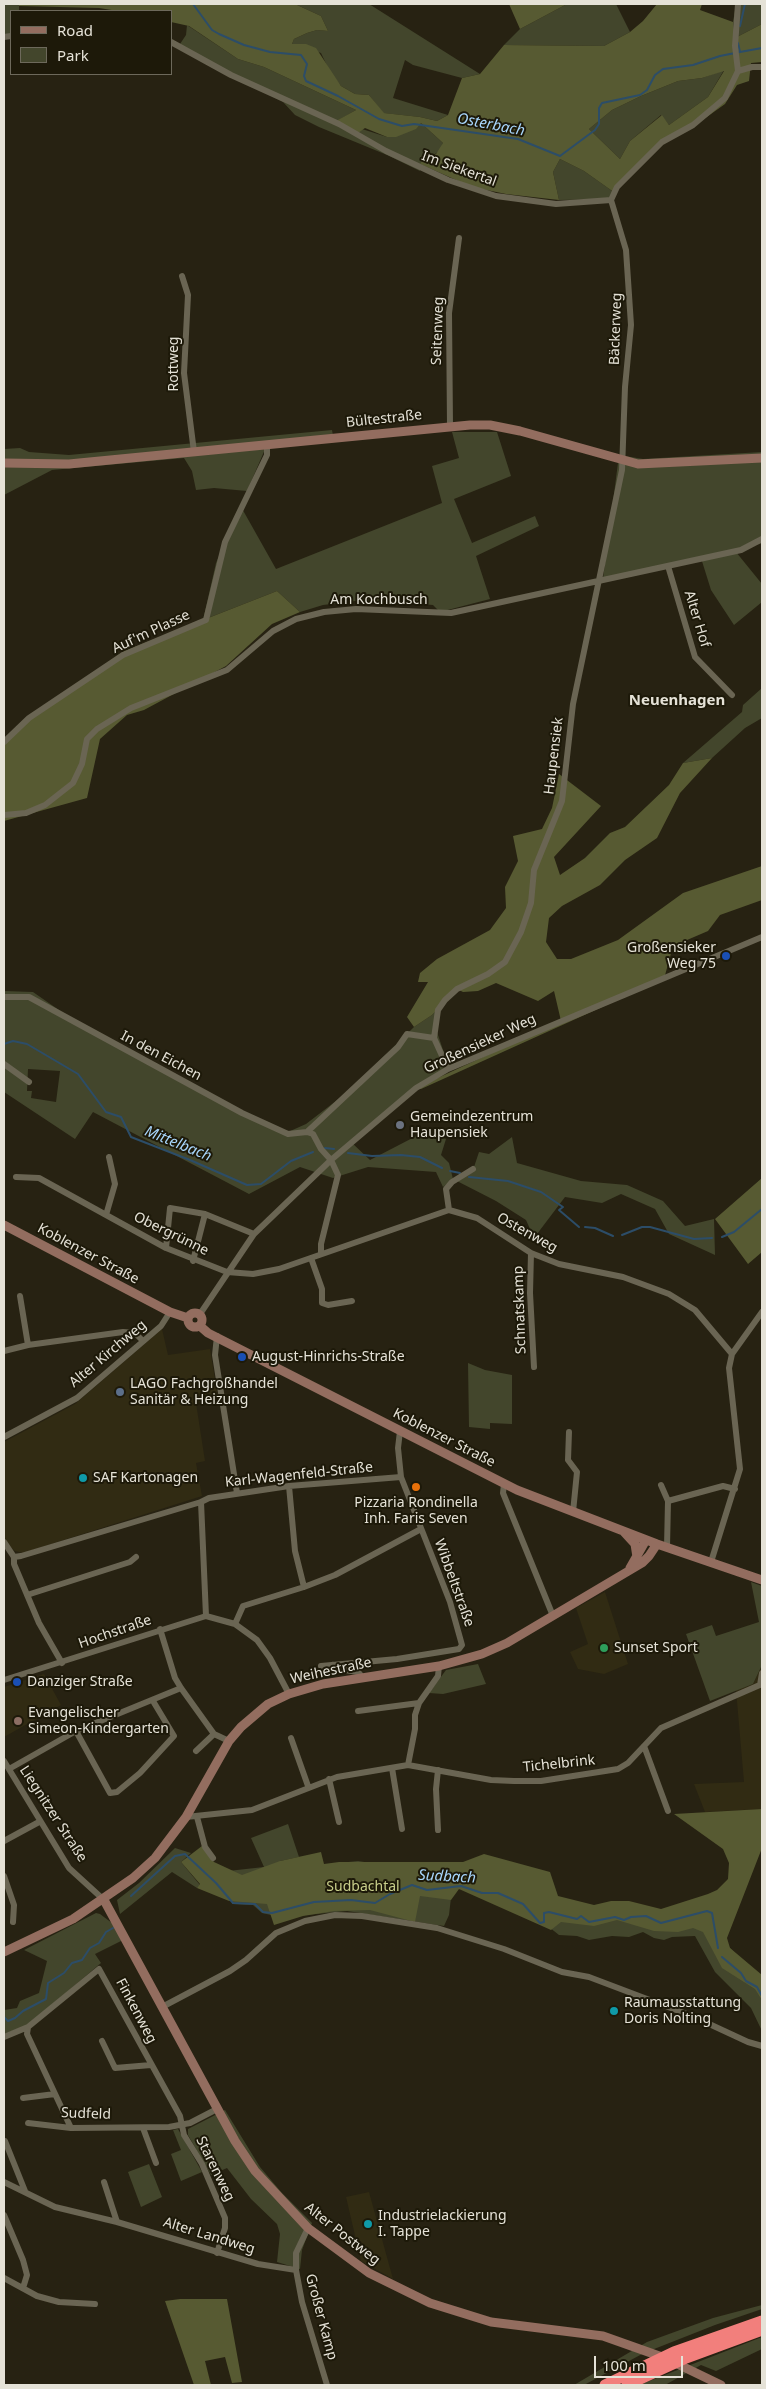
<!DOCTYPE html>
<meta charset="utf-8">
<style>
body{margin:0}
#map{position:relative;width:766px;height:2389px;overflow:hidden;background:#272212;font-family:"Noto Sans",sans-serif}
canvas{display:block}
.frame{position:absolute;inset:0;border:5px solid #e5e2d7;pointer-events:none}
.legend{position:absolute;left:10px;top:10px;width:162px;height:65px;box-sizing:border-box;background:#1d1909;border:1px solid #6d695b;margin:0;padding:6px 9px;list-style:none;font-size:15px;color:#e5e2d7}
.legend li{display:flex;align-items:center;gap:10px;height:25px}
.legend b{width:25px;border:1px solid #6d695b}
.scale{position:absolute;left:594px;top:2356px;width:89px;height:22px;box-sizing:border-box;border:2px solid #e5e2d7;border-top:0;padding-left:6px;font-size:15px;line-height:18px;white-space:nowrap;color:#e5e2d7;-webkit-text-stroke:4px #1d1909;paint-order:stroke}
</style>
<div id="map">
<canvas width="766" height="2389"></canvas>
<div class="frame"></div>
<ul class="legend">
<li><b style="height:6px;background:#936d5f"></b>Road</li>
<li><b style="height:14px;background:#43462c"></b>Park</li>
</ul>
<div class="scale">100 m</div>
</div>
<script>
const g = document.querySelector('canvas').getContext('2d');
g.lineJoin = 'round';
function fillPath(path, color) { g.fillStyle = color; g.fill(path, 'evenodd'); }
const shape = rows => new Path2D(rows.map(r => 'M' + r).join(''));
function stroke(path, color, width, dash) { g.strokeStyle = color; g.lineWidth = width; g.lineCap = dash ? 'butt' : 'round'; g.setLineDash(dash || []); g.stroke(path); }
function drawText(font, color, halo, rows, align = 'center') {
  g.font = font + ' "Noto Sans",sans-serif'; g.lineWidth = 4; g.setLineDash([]); g.textBaseline = 'middle'; g.strokeStyle = halo; g.fillStyle = color; for (const [text, x, y, turn = 0] of rows) {
    g.save(); g.translate(x, y); g.rotate((+turn || 0) * Math.PI / 180); g.textAlign = isNaN(turn) ? turn : align; if (halo) g.strokeText(text, 0, 0); g.fillText(text, 0, 0); g.restore();
  }
}
fillPath(shape([
 [162,1329,168,1355,210,1349,218,1398,196,1403,205,1461,196,1463,202,1496,23,1553,15,1551,8,1545,4,1536,4,1442,75,1404],
 [605,1592,628,1664,604,1674,578,1669,570,1652,588,1644,576,1608],
 [762,1665,762,1809,705,1812,694,1784,744,1782,736,1690,753,1684],
 [44,1674,61,1705,4,1737,4,1687],
 [369,2192,393,2279,361,2261,346,2197]
]), '#312b13');
fillPath(shape([
 [4,4,19,4,19,11,11,11,11,35,4,37],
 [295,4,369,4,480,74,462,78,413,65,405,60,393,98,448,115,437,121,420,117,383,113,369,95,355,94,341,86,330,72,321,53,292,44,294,39,307,33,317,30,328,31,321,16],
 [567,4,616,4,630,32,604,46,504,45,520,29],
 [736,4,762,4,762,24,735,38,733,22],
 [187,25,238,59,264,67,356,110,337,121,387,137,421,123,443,143,441,150,420,164,420,171,387,155,319,127,295,115,283,102,178,47,186,35],
 [724,70,708,97,669,125,661,115,630,141,620,159,589,129,612,110,641,96,678,81,702,78],
 [560,159,584,171,615,193,615,199,559,200,553,172],
 [332,430,334,441,266,447,247,491,214,488,196,490,192,471,184,458,52,470,4,495,4,449,20,448,29,452,69,455],
 [452,432,497,432,511,476,454,499,472,543,535,516,539,526,476,556,490,599,440,612,433,605,397,602,355,601,323,605,300,612,277,591,203,620,216,563,240,505,276,569,442,503,432,466,459,458],
 [762,452,762,543,736,552,762,584,762,602,734,625,711,590,701,558,603,579,619,455,643,459],
 [762,688,762,718,745,728,712,758,683,763,742,712,743,705],
 [4,991,33,992,69,1017,245,1113,288,1132,306,1124,345,1094,414,1027,432,1015,445,1000,441,1007,437,1032,443,1050,453,1066,415,1086,351,1142,370,1160,426,1131,446,1139,441,1155,449,1163,453,1179,474,1167,479,1152,489,1154,512,1137,517,1163,581,1181,627,1185,663,1201,685,1226,714,1219,715,1255,669,1234,655,1209,621,1194,602,1203,565,1197,534,1238,526,1220,496,1201,453,1179,443,1187,436,1172,368,1167,333,1178,300,1167,249,1194,93,1112,75,1139,4,1092],
 [28,1069,60,1071,56,1102,31,1098,32,1091,27,1091],
 [468,1363,485,1370,512,1375,512,1424,490,1423,490,1429,469,1427],
 [751,1582,762,1586,762,1665,753,1684,710,1701,686,1634,712,1625,716,1636,759,1622],
 [478,1664,486,1684,443,1694,429,1693,446,1670],
 [288,1824,299,1857,280,1861,319,1865,358,1861,371,1863,587,1906,614,1905,717,1934,762,1982,762,2031,751,2008,715,1972,695,1936,672,1937,664,1940,654,1938,643,1932,629,1937,612,1936,589,1940,577,1936,559,1935,544,1923,463,1887,452,1889,449,1915,444,1926,347,1911,306,1915,271,1915,262,1913,253,1905,232,1904,233,1895,228,1871,264,1867,251,1838],
 [175,1848,191,1853,181,1862,200,1885,197,1888,172,1872,120,1914,117,1900,139,1883],
 [96,1913,100,1914,112,1923,123,1940,95,1954,101,1963,28,2025,4,2034,4,2010,17,2008,20,2001,39,1993,47,1961,24,1950],
 [225,2110,260,2167,282,2193,312,2223,302,2250,300,2269,277,2262,280,2234,277,2224,251,2199,227,2168,211,2175,188,2135,188,2129],
 [178,2129,202,2172,181,2181,171,2154,181,2150,173,2130],
 [149,2164,162,2197,141,2207,128,2172],
 [762,2305,762,2309,715,2325,644,2353,584,2385,574,2385,647,2342,713,2318],
 [762,2337,762,2349,716,2371,701,2365,665,2385,639,2385]
]), '#43462c');
fillPath(shape([
 [19,4,295,4,321,16,328,31,317,30,307,33,294,39,292,44,306,44,316,48,341,86,355,94,369,95,384,113,420,117,437,121,448,115,462,78,480,74,504,45,604,46,630,32,643,21,657,4,702,4,700,10,733,22,735,38,762,24,762,62,751,63,749,81,737,85,725,104,697,124,661,143,615,193,584,171,560,159,553,172,559,200,506,194,472,187,420,164,424,158,436,154,443,143,421,123,416,129,396,137,387,137,365,128,358,133,336,121,356,110,264,67,238,59,189,26,171,22,171,11,118,11,99,8,19,6],
 [724,71,708,97,669,125,662,115,630,141,620,159,589,129,612,110,641,96,678,81,702,78],
 [509,4,567,4,520,29],
 [277,591,300,612,272,624,226,666,144,710,127,715,100,739,87,798,4,821,4,739,29,717,124,651],
 [712,758,680,793,657,838,625,860,600,885,562,906,549,918,546,942,557,959,571,959,618,940,683,893,762,866,762,900,720,915,708,931,673,946,664,979,421,1089,416,1088,561,1021,554,991,538,1001,496,983,478,991,463,992,457,989,432,1015,414,1027,407,1017,428,982,418,982,420,973,437,959,490,930,506,908,505,887,518,861,513,836,542,829,552,808,559,774,601,806,554,857,560,875,585,858,610,833,625,827,669,785,683,763],
 [762,1178,762,1252,748,1264,715,1219],
 [762,1809,762,1848,727,1938,730,1948,762,1975,762,2000,755,1989,722,1968,703,1932,693,1928,678,1932,654,1931,617,1920,594,1926,561,1922,551,1930,459,1889,451,1900,420,1896,415,1922,370,1910,334,1911,303,1916,274,1925,267,1904,229,1901,197,1888,200,1884,181,1862,202,1846,214,1862,242,1875,280,1861,321,1852,324,1864,339,1862,463,1862,484,1854,550,1872,558,1896,594,1905,611,1901,629,1901,661,1909,708,1894,717,1890,728,1879,729,1863,723,1849,674,1814],
 [180,2299,227,2299,242,2382,232,2383,225,2357,205,2361,211,2385,194,2385,165,2301]
]), '#575a32');
stroke(shape([
 [193,4,212,30,219,34,244,45,270,52,301,55,307,64,304,76,306,81,338,96,379,119,402,126,414,124,518,139,560,156,595,130,599,124,599,108,602,103,640,95,647,90,655,75,663,69,693,65,720,56,740,52,738,43],
 [740,26,745,4],
 [740,52,762,48],
 [4,1044,13,1041,27,1044,78,1074,106,1112,121,1117,131,1137,190,1160,247,1185,261,1184,291,1161,313,1152],
 [325,1148,334,1149],
 [348,1153,372,1156,401,1155,420,1157,442,1168],
 [450,1171,460,1173],
 [469,1177,508,1181,541,1192,563,1207,559,1210,579,1227],
 [585,1227,595,1228,613,1236],
 [622,1235,642,1227,650,1227,694,1239,712,1238],
 [722,1237,734,1232,762,1209],
 [131,1896,175,1856,185,1854,216,1883,233,1903,255,1904,263,1912,272,1913,314,1902,351,1900,375,1903,390,1894,412,1885,427,1890,461,1886,482,1893,498,1893,523,1904,540,1923,544,1922,544,1913,549,1912,577,1919,581,1916,589,1922,615,1917,624,1920,631,1917,646,1916,661,1923,707,1911,712,1913,718,1948],
 [722,1957,741,1973,746,1981,757,1987,762,1996],
 [4,2017,8,2021,15,2018,23,2011,46,1999,48,1983,64,1973,72,1963,82,1960,90,1948,99,1943,106,1932,113,1928]
]), '#2c4d68', 2);
stroke(shape([
 [4,37,11,36],
 [171,42,231,75,339,124,386,151,448,180,496,196,556,204,611,200],
 [738,71,752,67,762,67],
 [611,200,617,187,662,142,693,125,725,98,738,71,735,46,738,4],
 [182,276,188,295,184,373,194,452],
 [450,426,449,313,459,238],
 [668,566,695,657,732,695],
 [4,742,29,718,123,655,206,620,225,542,267,455,267,445],
 [4,815,26,813,45,805,73,783,82,764,87,739,97,729,131,708,227,670,273,631,296,619,324,612,356,609,451,613,741,550,762,539],
 [4,997,29,997,242,1113,288,1134,307,1132,313,1134,321,1149,331,1160,338,1175,321,1244,321,1254],
 [4,1064,29,1082],
 [448,1069,434,1038,438,1010,445,1000,457,989,488,974,505,962,521,932,531,903,534,870,562,801,573,704,622,470,625,387,631,325,626,250,611,200],
 [307,1132,398,1047,407,1034,434,1038],
 [16,1177,39,1178,166,1248,227,1272,253,1274,279,1269,449,1210,477,1218,531,1253,559,1264,623,1277,669,1294,695,1310,732,1354],
 [449,1210,446,1189,452,1182,473,1169],
 [106,1215,115,1184,109,1157],
 [166,1248,170,1208,205,1214,254,1234],
 [531,1253,530,1293,534,1367],
 [311,1258,322,1289,322,1303,328,1305,352,1301],
 [193,1261,205,1214],
 [20,1296,28,1345],
 [200,1314,254,1234,331,1160,416,1088,448,1069,762,937],
 [217,1336,215,1355,237,1493],
 [4,1351,28,1345,123,1332,135,1333,143,1341],
 [569,1432,568,1460,577,1472,573,1512],
 [4,1437,77,1398,161,1326,170,1312],
 [504,1484,503,1493,553,1616],
 [661,1485,668,1501,667,1547],
 [289,1486,295,1551,304,1587],
 [668,1501,723,1486,735,1489],
 [4,1542,14,1557,21,1556,201,1502],
 [14,1557,14,1564,39,1623,62,1663],
 [711,1562,740,1469,729,1368,732,1354,762,1312],
 [27,1595,130,1562,136,1557],
 [206,1616,201,1502,209,1498,289,1486,401,1477],
 [235,1624,243,1606,304,1587,335,1575,421,1529],
 [160,1629,175,1678,181,1688,214,1734,229,1741],
 [333,1665,338,1669,358,1672,363,1678],
 [321,1666,397,1659,459,1649,462,1645,450,1602,401,1477,398,1448,400,1431],
 [4,1680,206,1616,235,1624,257,1640,270,1658,289,1694],
 [760,1685,762,1673],
 [358,1711,419,1703],
 [76,1731,110,1793,117,1792,140,1773,174,1736,153,1701],
 [291,1738,308,1786],
 [644,1746,668,1811],
 [196,1751,214,1734],
 [4,1761,69,1868,104,1900],
 [408,1765,415,1729,415,1715,419,1703,438,1676,439,1666],
 [392,1768,402,1829],
 [9,1769,76,1731,181,1688],
 [438,1770,436,1789,438,1830],
 [329,1779,339,1822],
 [186,1817,252,1810,337,1777,408,1765,491,1780,514,1781,541,1781,618,1769,628,1763,661,1728,762,1684],
 [197,1817,205,1847,213,1858],
 [4,1841,39,1822],
 [4,1876,14,1905,13,1922],
 [162,2007,230,1971,246,1960,276,1933,305,1921,335,1915,362,1916,437,1928,504,1949,562,1972,589,1977,692,2016,748,2042,762,2046],
 [28,2027,27,2034,71,2128],
 [4,2037,28,2027,99,1969,180,2116,184,2135,202,2164,225,2218,225,2228,217,2253],
 [102,2041,115,2068,151,2065],
 [23,2098,55,2094],
 [28,2123,71,2128,169,2127,190,2123,217,2109],
 [143,2128,156,2163],
 [5,2141,25,2191],
 [4,2182,55,2207,117,2222,258,2264,296,2270],
 [104,2182,117,2222],
 [4,2215,23,2260,27,2275,23,2288],
 [308,2228,296,2253,296,2270,302,2302,327,2385],
 [4,2278,37,2296,59,2302,95,2304]
]), '#6a6553', 6);
stroke(shape([
 [4,463,69,464,470,425,490,425,520,431,638,464,762,458],
 [4,1225,170,1312,188,1318],
 '188 1320a7 7 0 1 1 14 0a7 7 0 1 1-14 0Z',
 [200,1326,208,1333,517,1490,657,1544,762,1580],
 [624,1532,635,1544,637,1557],
 [630,1568,646,1540],
 [104,1900,235,2141,255,2171,308,2228,369,2273,430,2303,491,2322,603,2336,665,2358,721,2385],
 [4,1952,73,1919,133,1878,155,1858,186,1817,229,1741,241,1727,268,1704,289,1694,323,1684,439,1666,482,1654,507,1643,642,1563,649,1556,657,1544]
]), '#936d5f', 9);
stroke(shape([
 [605,2385,674,2352,762,2321],
 [627,2385,686,2358,762,2330]
]), '#f27f7c', 11);
for (const [x, y, r, color] of [
 [726,956,5,"#1a4fb4"],
 [400,1125,5,"#6b7280"],
 [242,1357,5,"#1a4fb4"],
 [120,1392,5,"#5c6f8a"],
 [83,1478,5,"#0f9aa8"],
 [416,1487,5,"#e8710a"],
 [604,1648,5,"#2e9e5b"],
 [17,1682,5,"#1a4fb4"],
 [18,1721,5,"#8d6e63"],
 [614,2011,5,"#0f9aa8"],
 [368,2224,5,"#0f9aa8"]
]) { const dot = new Path2D(); dot.arc(x, y, r, 0, 2 * Math.PI); g.fillStyle = color; g.fill(dot); stroke(dot, '#1d1909', 2); }
drawText('14px', '#e5e2d7', '#1d1909', [
 ["Im Siekertal",459,169,20],
 ["Bäckerweg",616,329,-88],
 ["Seitenweg",438,331,-88],
 ["Rottweg",174,364,-90],
 ["Bültestraße",384,419,-6],
 ["Am Kochbusch",379,600],
 ["Alter Hof",697,619,73],
 ["Auf'm Plasse",151,632,-25],
 ["Haupensiek",554,756,-83],
 ["Großensieker Weg",480,1044,-25],
 ["In den Eichen",161,1056,28],
 ["Ostenweg",527,1233,29],
 ["Obergrünne",171,1234,26],
 ["Koblenzer Straße",88,1254,28],
 ["Schnatskamp",520,1310,-92],
 ["Alter Kirchweg",108,1354,-40],
 ["Koblenzer Straße",444,1438,27],
 ["Karl-Wagenfeld-Straße",299,1475,-6],
 ["Wibbeltstraße",454,1583,70],
 ["Hochstraße",115,1632,-19],
 ["Weihestraße",331,1671,-12],
 ["Tichelbrink",559,1764,-6],
 ["Liegnitzer Straße",53,1814,57],
 ["Finkenweg",136,2011,62],
 ["Sudfeld",86,2114,2],
 ["Starenweg",215,2169,64],
 ["Alter Postweg",342,2234,38],
 ["Alter Landweg",209,2236,17],
 ["Großer Kamp",321,2317,75]
]);
drawText('14px', '#e5e2d7', '#1d1909', [
 ["Großensieker",716,948,"right"],
 ["Weg 75",716,964,"right"],
 ["Gemeindezentrum",410,1117],
 ["Haupensiek",410,1133],
 ["August-Hinrichs-Straße",252,1357],
 ["LAGO Fachgroßhandel",130,1384],
 ["Sanitär & Heizung",130,1400],
 ["SAF Kartonagen",93,1478],
 ["Pizzaria Rondinella",416,1503,"center"],
 ["Inh. Faris Seven",416,1519,"center"],
 ["Sunset Sport",614,1648],
 ["Danziger Straße",27,1682],
 ["Evangelischer",28,1713],
 ["Simeon-Kindergarten",28,1729],
 ["Raumausstattung",624,2003],
 ["Doris Nolting",624,2019],
 ["Industrielackierung",378,2216],
 ["I. Tappe",378,2232]
], 'left');
drawText('14px', '#c8ce8a', '#1d1909', [
 ["Sudbachtal",363,1887]
]);
drawText('italic 15px', '#a8d6fc', '#1d1909', [
 ["Osterbach",491,125,11],
 ["Mittelbach",178,1144,22],
 ["Sudbach",447,1877,3]
]);
drawText('bold 15px', '#e5e2d7', '#1d1909', [
 ["Neuenhagen",677,701]
]);
</script>
